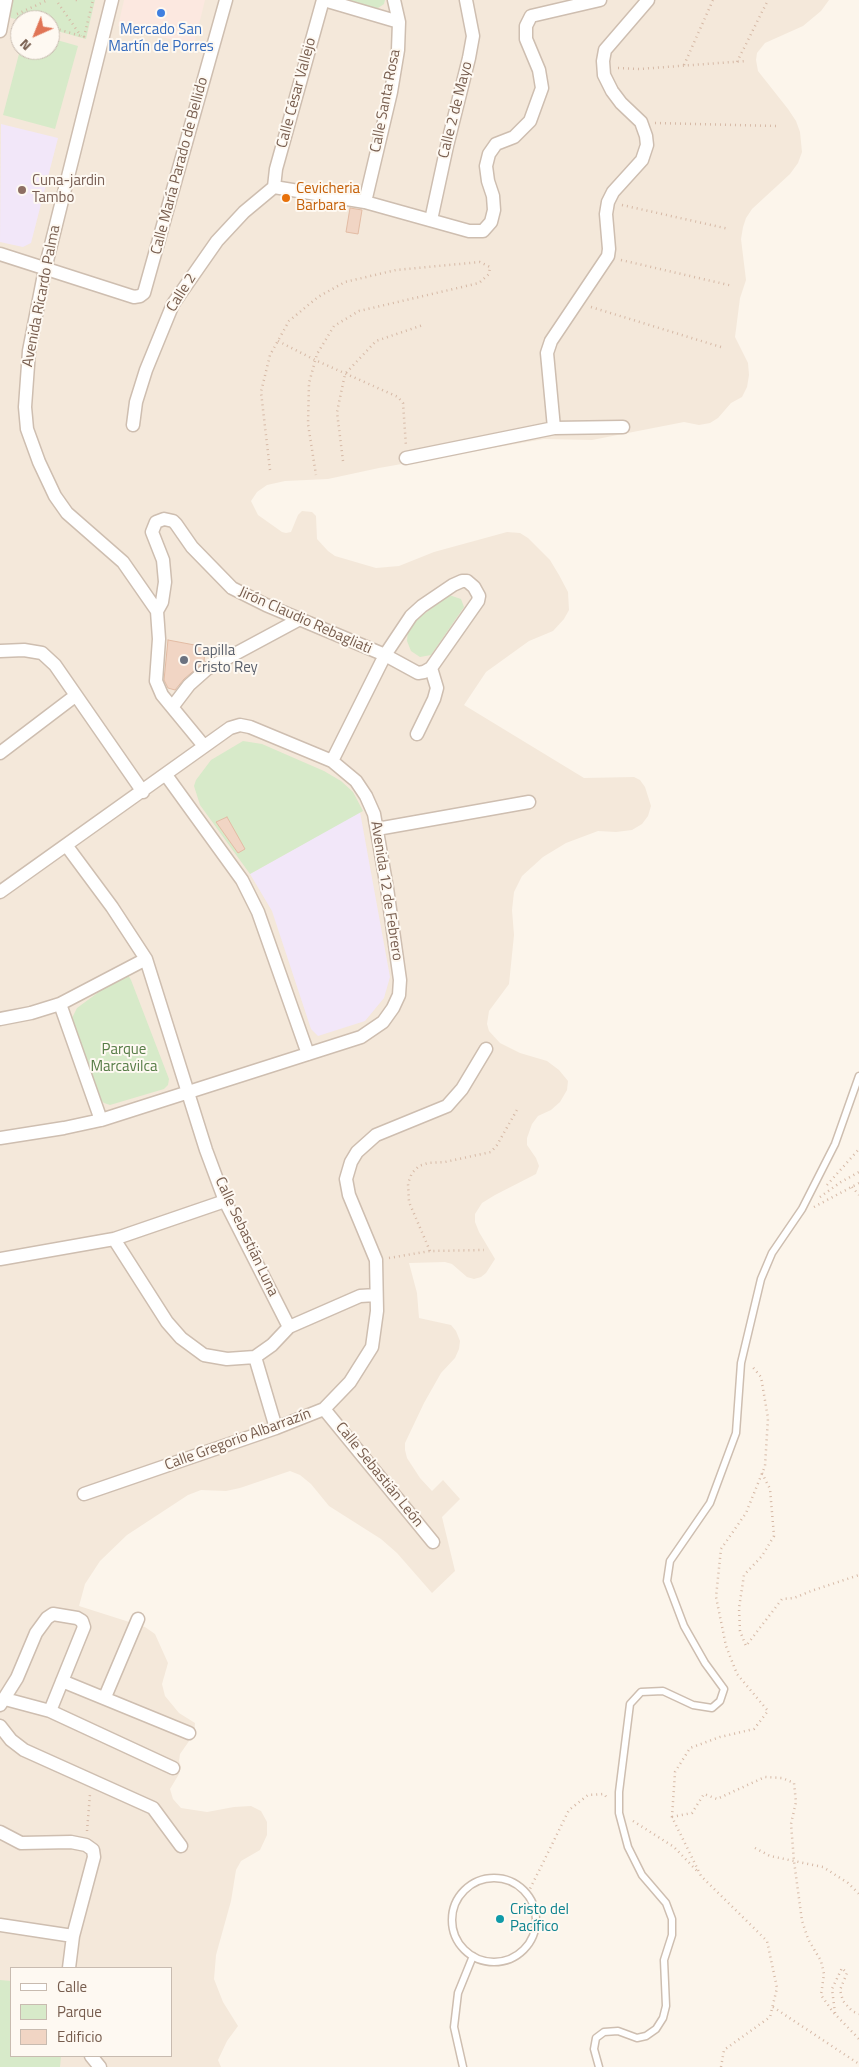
<!DOCTYPE html>
<meta charset="utf-8">
<style>
body{margin:0}
#map{position:relative;width:859px;height:2067px;overflow:hidden;background:#fcf5eb;font-family:"Titillium Web",sans-serif}
canvas{display:block}
.legend{position:absolute;left:10px;top:1967px;width:162px;height:90px;box-sizing:border-box;background:#fef9f2;border:1px solid #c8bbb0;margin:0;padding:6px 9px;list-style:none;font-size:15px;color:#775d4e}
.legend li{display:flex;align-items:center;gap:10px;height:25px}
.legend b{width:25px;border:1px solid #c8bbb0}
.north{position:absolute;left:10px;top:10px;width:50px;height:50px;box-sizing:border-box;background:#fef9f2;border:1px solid #c8bbb0;border-radius:50%;rotate:224deg;font-size:14px;font-weight:700;line-height:20px;text-align:center;color:#775d4e}
.north::after{content:'';display:block;margin:auto;width:18px;height:22px;background:#e07556;clip-path:polygon(50% 0,100% 100%,50% 72%,0 100%)}
</style>
<div id="map">
<canvas width="859" height="2067"></canvas>
<ul class="legend">
<li><b style="height:6px;background:#fff"></b>Calle</li>
<li><b style="height:14px;background:#d7eac9"></b>Parque</li>
<li><b style="height:14px;background:#f1d5c4"></b>Edificio</li>
</ul>
<div class="north">N</div>
</div>
<script>
const g = document.querySelector('canvas').getContext('2d');
g.lineJoin = 'round';
function fillPath(path, color) { g.fillStyle = color; g.fill(path, 'evenodd'); }
const shape = rows => new Path2D(rows.map(r => 'M' + r).join(''));
function stroke(path, color, width, dash) { g.strokeStyle = color; g.lineWidth = width; g.lineCap = dash ? 'butt' : 'round'; g.setLineDash(dash || []); g.stroke(path); }
function drawText(font, color, halo, rows, align = 'center') {
  g.font = font + ' "Titillium Web",sans-serif'; g.lineWidth = 4; g.setLineDash([]); g.textBaseline = 'middle'; g.strokeStyle = halo; g.fillStyle = color; for (const [text, x, y, turn = 0] of rows) {
    g.save(); g.translate(x, y); g.rotate((+turn || 0) * Math.PI / 180); g.textAlign = isNaN(turn) ? turn : align; if (halo) g.strokeText(text, 0, 0); g.fillText(text, 0, 0); g.restore();
  }
}
fillPath(shape([
 [0,0,829,0,821,11,803,26,765,43,757,53,756,60,758,71,788,109,796,121,800,132,802,152,798,163,790,174,752,209,746,218,743,227,741,239,746,280,740,298,735,337,748,363,749,375,747,387,742,397,731,403,718,418,710,423,699,425,684,422,592,440,544,439,379,468,328,479,285,481,267,485,257,492,251,501,258,515,282,532,286,533,291,532,298,515,302,511,312,512,316,516,317,539,328,551,335,556,376,568,399,566,434,552,507,532,520,533,528,538,550,560,559,575,568,592,569,610,564,619,553,631,529,641,486,672,464,705,584,778,634,777,640,780,645,787,651,806,648,816,642,824,632,830,616,832,598,831,566,843,543,857,522,876,514,892,512,910,514,935,509,984,489,1011,487,1024,489,1031,500,1043,520,1053,547,1061,559,1070,568,1081,567,1090,560,1102,551,1110,538,1116,532,1124,527,1138,527,1145,536,1158,539,1166,536,1174,495,1195,482,1203,475,1214,475,1222,479,1232,495,1259,486,1273,481,1277,474,1279,467,1277,452,1264,445,1262,409,1263,417,1293,419,1318,451,1325,456,1331,460,1341,459,1349,455,1358,441,1373,424,1403,405,1443,405,1450,407,1458,420,1478,432,1491,443,1480,460,1499,442,1517,455,1571,432,1593,397,1553,381,1539,340,1513,329,1506,311,1484,300,1475,290,1471,240,1488,226,1491,201,1490,188,1495,127,1535,100,1561,85,1584,79,1606,145,1627,155,1634,168,1663,162,1684,165,1696,179,1713,195,1723,194,1734,180,1754,179,1761,181,1767,179,1774,170,1789,173,1799,181,1808,207,1812,234,1807,251,1806,261,1811,267,1822,267,1835,260,1850,241,1861,236,1870,231,1901,216,1955,214,1979,223,2002,238,2026,227,2041,218,2060,221,2067,0,2067],
 [20,20,50,20,50,50,20,50],
 [11,1968,171,1968,171,2056,11,2056]
]), '#f4e8da');
fillPath(shape([
 [124,0,205,0,194,45,118,26]
]), '#fce8e0');
fillPath(shape([
 [1,124,58,138,31,243,23,247,0,242],
 [360,812,390,977,384,998,365,1021,318,1036,311,1029,272,911,250,874]
]), '#f2e7f9');
fillPath(shape([
 [12,0,95,0,86,39,50,29,50,20,20,20,11,18,9,13],
 [335,0,385,0,384,4,375,10],
 [50,38,78,46,55,129,3,115,20,50,50,50],
 [449,595,461,599,464,607,431,655,420,657,411,651,407,641,408,630,415,621],
 [243,741,262,744,324,771,341,781,353,792,363,811,250,874,200,805,194,786,196,780,211,760],
 [122,975,128,975,131,980,169,1079,168,1085,164,1089,110,1105,104,1103,99,1098,72,1018,77,1008],
 [0,1980,11,1981,11,2056,61,2056,60,2067,0,2067]
]), '#d7eac9');
const building = shape([
 [350,208,362,210,358,234,346,232,350,208],
 [168,640,205,647,204,662,184,679,175,690,168,688,164,680,168,640],
 [227,817,245,849,238,853,216,822,227,817]
]);
fillPath(building, '#f1d5c4');
stroke(building, '#e3bca4', 1);
const lane = shape([
 '452 1920a42 42 0 1 1 84 0a42 42 0 1 1-84 0Z',
 [463,2067,454,2027,458,1993,473,1956],
 [599,2067,594,2049,596,2038,604,2032,618,2031,637,2038,646,2036,656,2029,663,2018,666,2006,664,1960,672,1935,672,1919,666,1903,642,1875,628,1847,619,1813,619,1792,630,1704,641,1692,663,1691,693,1705,712,1708,720,1701,724,1689,705,1663,684,1626,667,1581,670,1561,710,1503,736,1433,741,1363,761,1279,772,1253,802,1209,835,1144,859,1076]
]);
const street = shape([
 [112,0,45,269,29,351,25,407,27,429,39,462,55,496,67,513,123,562,157,611,159,639,156,681,162,695,204,746],
 [324,0,399,22],
 [0,31,6,0],
 [274,187,365,202,469,231,483,231,491,222,494,210,493,196,488,181,486,166,489,154,496,144,514,137,530,121,542,88,539,70,526,39,526,26,531,16,600,0],
 [274,187,276,169,323,0],
 [365,202,391,92,398,50,399,22,394,0],
 [431,220,447,146,469,58,473,36,466,0],
 [0,254,134,297,140,296,144,293,226,0],
 [133,425,136,402,146,370,173,304,217,241,244,212,274,187],
 [554,428,547,353,551,341,608,256,609,249,606,214,608,202,613,192,642,160,647,145,646,136,641,122,621,103,612,91,604,75,603,61,605,50,648,0],
 [406,458,554,428,623,427],
 [157,611,162,602,165,582,163,560,152,532,156,522,164,519,173,521,176,524,192,547,232,588,266,605,385,655,418,673,424,672,431,668,478,601,479,596,474,587,467,581,462,581,453,585,422,606,411,616,385,655,332,761],
 [0,651,24,650,42,653,55,665,143,792],
 [173,706,189,685,207,669,300,619],
 [417,734,434,699,437,688,431,668],
 [0,753,75,696],
 [166,775,242,880,258,912,308,1054],
 [377,829,529,802],
 [66,845,112,907,146,959,206,1150,225,1201,289,1327],
 [0,892,230,728,240,725,250,727,332,761,356,781,366,796,374,814,387,888,400,980,399,995,393,1008,383,1022,361,1037,101,1120,64,1128,0,1138],
 [60,1004,101,1120],
 [0,1019,31,1013,60,1004,146,959],
 [114,1239,167,1322,181,1338,204,1355,227,1359,255,1357,272,1345,289,1327],
 [0,1259,114,1239,225,1201],
 [289,1327,360,1296,376,1295],
 [255,1357,276,1428],
 [324,1409,433,1542],
 [84,1494,276,1428,324,1409,350,1382,372,1347,377,1311,376,1260,349,1195,346,1179,351,1162,357,1152,376,1135,447,1106,462,1089,486,1049],
 [62,1681,189,1733],
 [105,1697,138,1619],
 [5,1699,50,1711,173,1768],
 [0,1705,17,1678,36,1633,47,1618,53,1614,77,1618,82,1621,84,1627,50,1711],
 [0,1726,11,1740,24,1750,153,1808,181,1846],
 [0,1832,21,1843,71,1842,86,1845,93,1850,94,1857,73,1936,69,1968],
 [0,1925,73,1936],
 [91,2056,100,2067]
]);
stroke(lane, '#cebeb0', 9);
stroke(street, '#cebeb0', 15);
stroke(shape([
 [76,0,78,1],
 [58,3,81,36],
 [17,14,48,0],
 [17,18,22,20],
 [50,27,88,38],
 [84,37,93,0],
 [737,62,768,0],
 [684,65,713,0],
 [618,68,639,69,746,61],
 [655,123,776,126],
 [622,205,729,229],
 [621,260,733,286],
 [591,307,724,348],
 [278,341,315,360,398,397,403,403,406,446],
 [343,461,337,412,345,374,376,341,423,325],
 [270,470,261,392,270,355,289,321,318,297,345,282,396,270,480,262,490,267,489,274,479,283,359,311,334,326,317,354,309,383,308,424,316,475],
 [827,1185,859,1149],
 [852,1187,859,1195],
 [820,1197,841,1182,859,1172],
 [814,1207,859,1183],
 [430,1251,409,1202,408,1183,412,1173,419,1166,428,1163,445,1162,491,1152,497,1145,518,1108],
 [389,1258,430,1251,484,1250],
 [762,1473,770,1489,774,1536,762,1556,744,1575,739,1608,740,1631,746,1646,782,1599,794,1598,811,1591,859,1575],
 [672,1817,692,1813,704,1794,717,1799,765,1777,782,1778,794,1783,796,1802,791,1824,794,1861,802,1921,808,1939,821,1961,824,1974,821,1995,833,2012,859,2039],
 [633,1821,674,1847,699,1873],
 [87,1831,90,1794],
 [755,1848,770,1856,823,1867,848,1883,859,1894],
 [528,1893,569,1810,588,1795,604,1794,608,1799],
 [773,2007,859,2064],
 [835,2013,832,1989,842,1968,847,1973,840,1990,843,2001,852,2011,859,2014],
 [721,2067,724,2050,770,2017,777,1988,767,1941,701,1876,672,1817,675,1772,690,1748,720,1737,754,1729,768,1711,737,1674,726,1646,716,1597,721,1549,746,1513,765,1466,768,1418,761,1377,751,1365]
]), '#d6b9a6', 2.5, [1, 4]);
stroke(lane, '#fff', 6);
stroke(street, '#fff', 12);
for (const [x, y, r, color] of [
 [161,13,5,"#3f7fe0"],
 [22,190,5,"#8d6e63"],
 [286,198,5,"#e8710a"],
 [184,660,5,"#6b7280"],
 [500,1919,5,"#0f9aa8"]
]) { const dot = new Path2D(); dot.arc(x, y, r, 0, 2 * Math.PI); g.fillStyle = color; g.fill(dot); stroke(dot, '#fef9f2', 2); }
drawText('15px', '#366cbe', '#fef9f2', [
 ["Mercado San",161,30],
 ["Martín de Porres",161,47]
]);
drawText('15px', '#775d4e', '#fef9f2', [
 ["Calle César Vallejo",297,93,-75],
 ["Calle Santa Rosa",386,101,-79],
 ["Calle 2 de Mayo",456,110,-76],
 ["Calle María Parado de Bellido",180,166,-75],
 ["Calle 2",182,293,-58],
 ["Avenida Ricardo Palma",42,296,-79],
 ["Jirón Claudio Rebagliati",305,621,24],
 ["Avenida 12 de Febrero",386,891,81],
 ["Calle Sebastián Luna",246,1237,65],
 ["Calle Gregorio Albarrazín",238,1440,-20],
 ["Calle Sebastián León",379,1475,51]
]);
drawText('15px', '#785e54', '#fef9f2', [
 ["Cuna-jardin",32,181],
 ["Tambo",32,198]
], 'left');
drawText('15px', '#c56008', '#fef9f2', [
 ["Cevicheria",296,189],
 ["Barbara",296,206]
], 'left');
drawText('15px', '#5b616d', '#fef9f2', [
 ["Capilla",194,651],
 ["Cristo Rey",194,668]
], 'left');
drawText('15px', '#567c46', '#fef9f2', [
 ["Parque",124,1050],
 ["Marcavilca",124,1067]
]);
drawText('15px', '#0d838f', '#fef9f2', [
 ["Cristo del",510,1910],
 ["Pacífico",510,1927]
], 'left');
</script>
